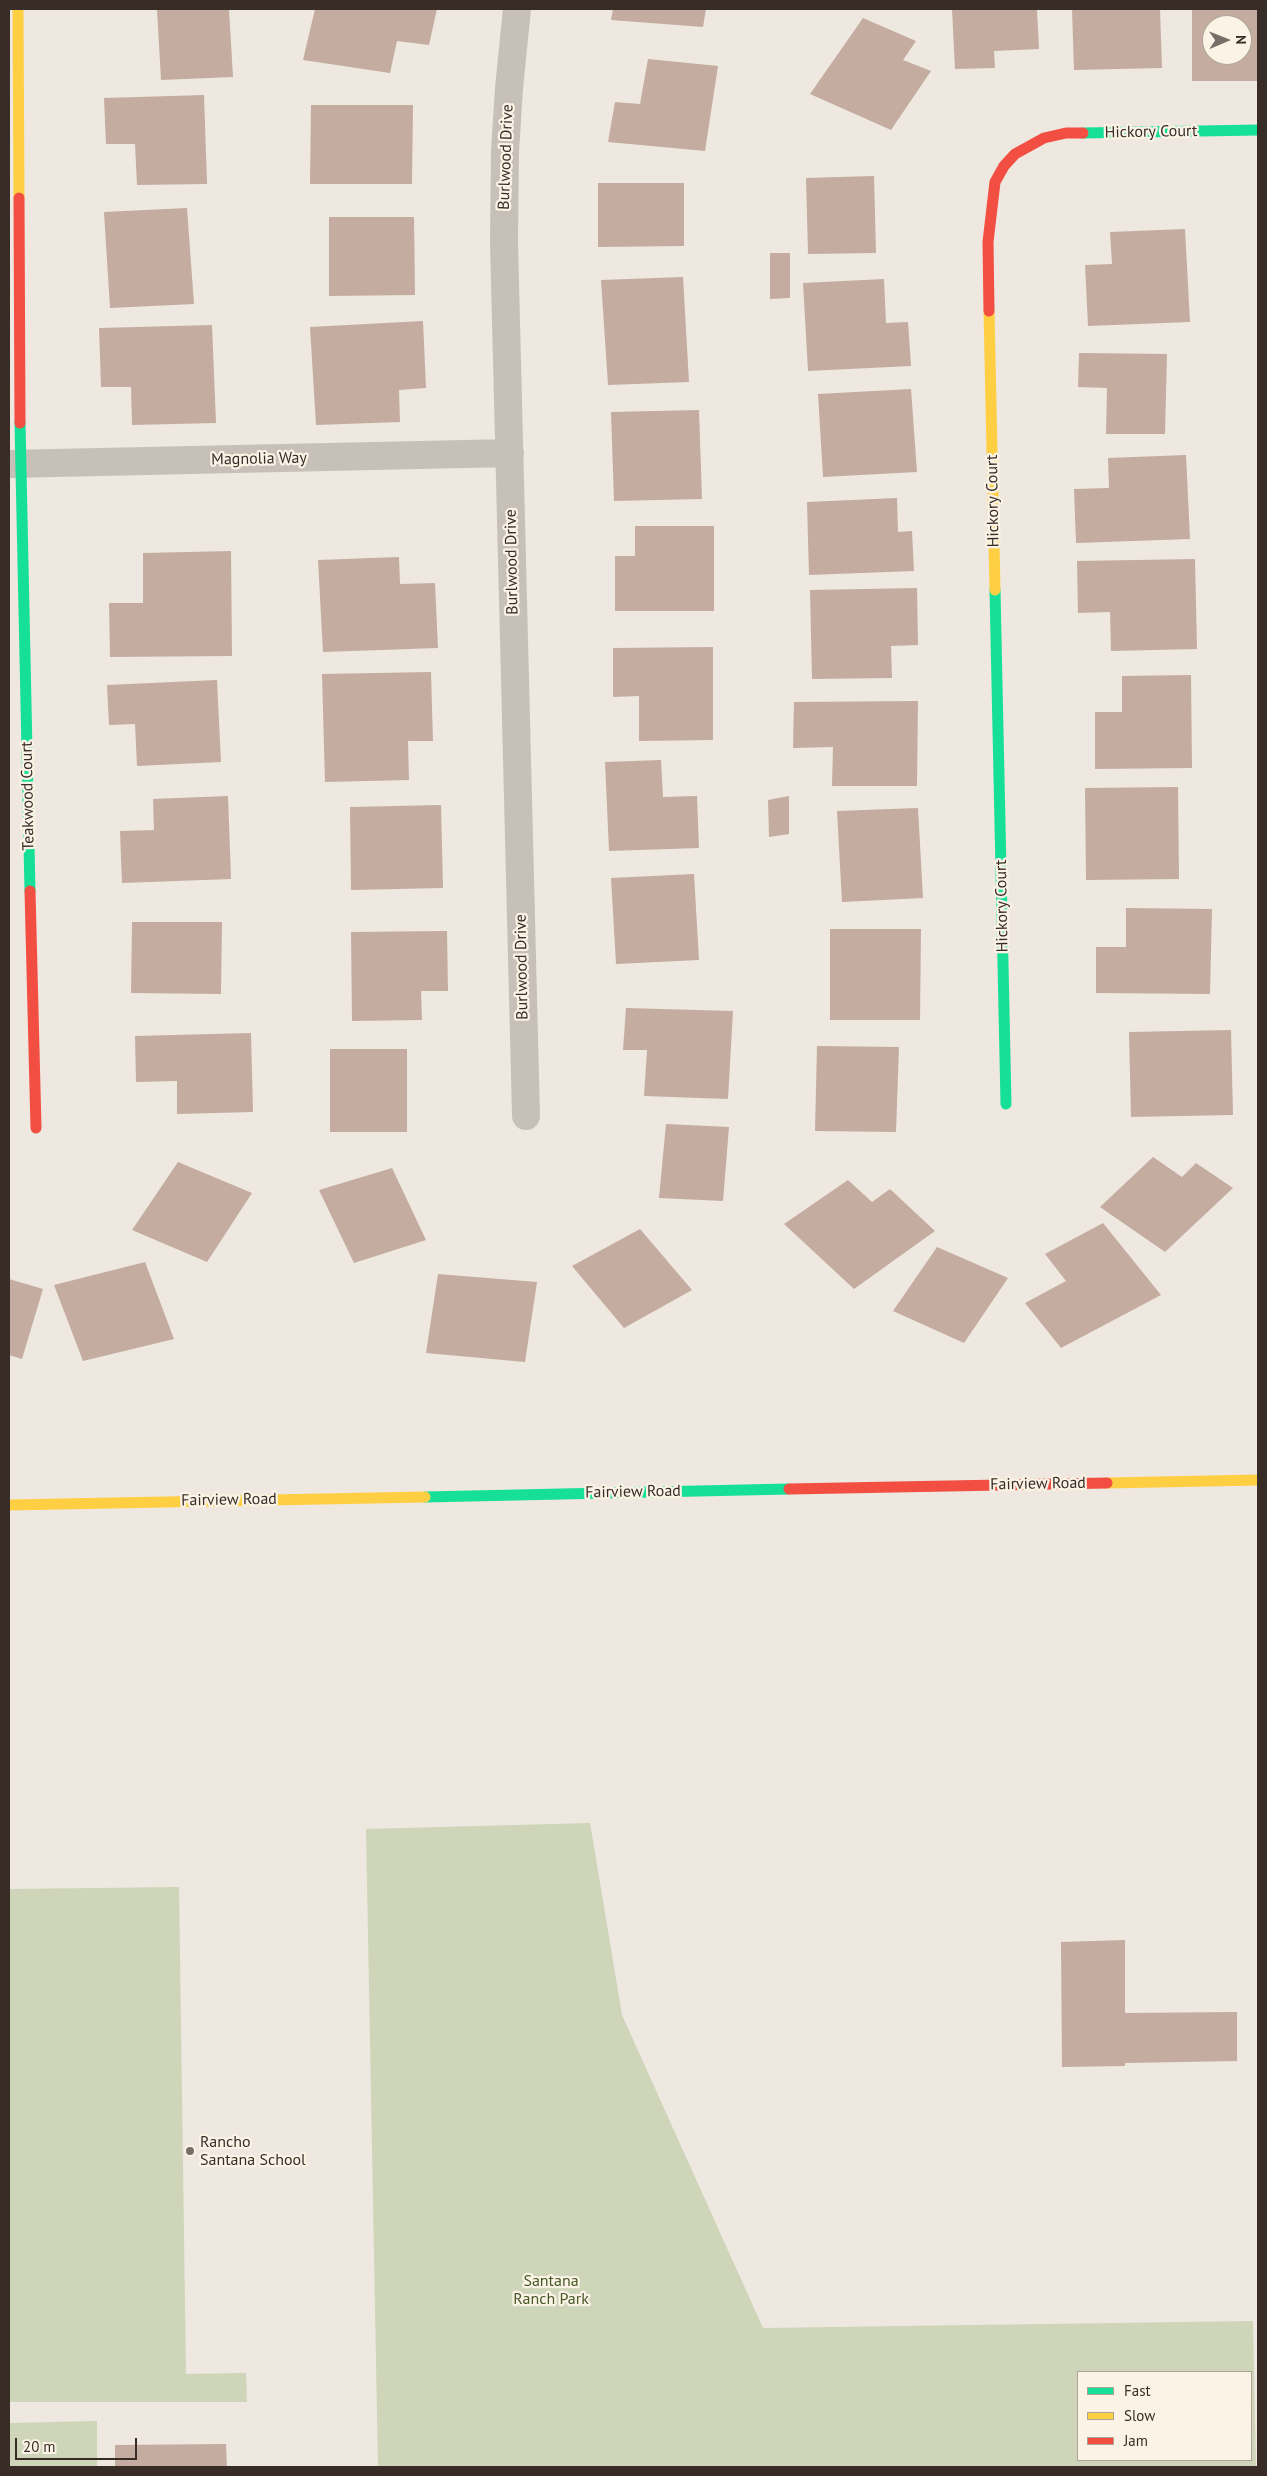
<!DOCTYPE html>
<style>
body{margin:0}
#map{position:relative;width:1267px;height:2476px;overflow:hidden;background:#eee8e0;font-family:"PT Sans",sans-serif}
canvas{display:block}
.frame{position:absolute;inset:0;border:10px solid #382d26;pointer-events:none}
.legend{position:absolute;left:1077px;top:2371px;width:175px;height:90px;box-sizing:border-box;background:#fbf3e6;border:1px solid #ada499;margin:0;padding:6px 9px;list-style:none;font-size:15px;color:#382d26}
.legend li{display:flex;align-items:center;gap:10px;height:25px}
.legend b{width:25px;border:1px solid #ada499}
.north{position:absolute;left:1202px;top:15px;width:50px;height:50px;box-sizing:border-box;background:#fbf3e6;border:1px solid #ada499;border-radius:50%;rotate:89deg;font-size:14px;font-weight:700;line-height:20px;text-align:center;color:#382d26}
.north::after{content:'';display:block;margin:auto;width:18px;height:22px;background:#786e67;clip-path:polygon(50% 0,100% 100%,50% 72%,0 100%)}
.scale{position:absolute;left:15px;top:2438px;width:122px;height:22px;box-sizing:border-box;border:2px solid #382d26;border-top:0;padding-left:6px;font-size:15px;line-height:18px;white-space:nowrap;color:#382d26;-webkit-text-stroke:4px #fbf3e6;paint-order:stroke}
</style>
<div id="map">
<canvas width="1267" height="2476"></canvas>
<div class="frame"></div>
<ul class="legend">
<li><b style="height:6px;background:#16e098"></b>Fast</li>
<li><b style="height:6px;background:#ffcf43"></b>Slow</li>
<li><b style="height:6px;background:#f24e42"></b>Jam</li>
</ul>
<div class="north">N</div>
<div class="scale">20 m</div>
</div>
<script>
const g = document.querySelector('canvas').getContext('2d');
g.lineJoin = 'round';
function fillPath(path, color) { g.fillStyle = color; g.fill(path, 'evenodd'); }
const shape = rows => new Path2D(rows.map(r => 'M' + r).join(''));
function stroke(path, color, width, dash) { g.strokeStyle = color; g.lineWidth = width; g.lineCap = dash ? 'butt' : 'round'; g.setLineDash(dash || []); g.stroke(path); }
function drawText(font, color, halo, rows, align = 'center') {
  g.font = font + ' "PT Sans",sans-serif'; g.lineWidth = 4.5; g.setLineDash([]); g.textBaseline = 'middle'; g.strokeStyle = halo; g.fillStyle = color; for (const [text, x, y, turn = 0] of rows) {
    g.save(); g.translate(x, y); g.rotate((+turn || 0) * Math.PI / 180); g.textAlign = isNaN(turn) ? turn : align; if (halo) g.strokeText(text, 0, 0); g.fillText(text, 0, 0); g.restore();
  }
}
fillPath(shape([
 [590,1823,622,2015,763,2328,1253,2321,1256,2467,378,2467,366,1829],
 [1078,2372,1251,2372,1251,2460,1078,2460],
 [179,1887,186,2374,246,2373,247,2402,9,2402,9,1889],
 [97,2421,97,2467,9,2467,9,2423]
]), '#ced5b8');
fillPath(shape([
 [157,9,229,9,233,77,161,80],
 [315,9,437,9,429,45,397,41,390,73,303,60],
 [613,9,706,9,703,27,611,20],
 [952,9,1037,9,1039,49,994,51,995,68,955,69],
 [1072,9,1160,9,1162,68,1074,70],
 [1192,9,1258,9,1258,81,1192,81],
 [1212,25,1242,25,1242,55,1212,55],
 [863,18,916,41,903,60,931,71,891,130,810,94],
 [648,59,718,66,705,151,608,142,615,102,640,104],
 [204,95,207,184,137,185,135,144,106,144,104,98],
 [311,105,413,105,412,184,310,184],
 [874,176,876,253,808,254,806,178],
 [598,183,684,183,684,246,598,247],
 [187,208,194,304,110,308,104,212],
 [329,217,414,217,415,295,329,296],
 [1185,229,1190,322,1088,326,1085,265,1112,264,1110,232],
 [770,253,790,253,790,298,770,299],
 [683,277,689,382,608,385,601,280],
 [884,279,886,323,908,322,911,366,808,371,803,283],
 [423,321,426,388,399,390,400,422,316,425,310,327],
 [212,325,216,423,132,425,131,387,101,387,99,328],
 [1079,353,1167,354,1165,434,1106,434,1107,388,1078,387],
 [911,389,917,472,823,477,818,394],
 [699,410,702,499,614,501,611,412],
 [1186,455,1190,539,1076,543,1074,489,1109,488,1108,458],
 [897,498,898,532,912,531,914,571,809,575,807,502],
 [635,526,714,526,714,611,615,611,615,556,635,556],
 [231,551,232,656,110,657,109,603,143,603,143,553],
 [399,557,400,584,435,583,438,648,323,652,318,560],
 [1195,559,1197,649,1111,651,1110,612,1078,613,1077,561],
 [917,588,918,645,891,646,892,678,812,679,810,590],
 [713,647,713,740,639,741,639,696,613,697,613,648],
 [431,672,433,741,408,741,409,780,325,782,322,674],
 [1191,675,1192,768,1095,769,1095,712,1122,712,1122,676],
 [217,680,221,762,137,766,135,724,109,725,107,685],
 [918,701,917,786,832,786,833,747,793,748,794,702],
 [661,760,663,797,697,796,699,848,609,851,605,762],
 [1178,787,1179,879,1086,880,1085,788],
 [228,796,231,879,122,883,120,831,154,830,153,799],
 [789,796,789,834,769,837,768,800],
 [441,805,443,888,351,890,350,807],
 [918,808,923,898,842,902,837,811],
 [694,874,699,960,616,964,611,878],
 [1126,908,1212,909,1210,994,1096,993,1096,947,1126,947],
 [132,922,222,922,221,994,131,993],
 [830,929,921,929,920,1020,830,1020],
 [447,931,448,991,421,991,422,1020,352,1021,351,932],
 [626,1008,733,1011,728,1099,644,1096,647,1050,623,1050],
 [1231,1030,1233,1115,1131,1117,1129,1032],
 [251,1033,253,1112,177,1114,177,1081,136,1082,135,1036],
 [817,1046,899,1047,896,1132,815,1131],
 [330,1049,407,1049,407,1132,330,1132],
 [666,1124,729,1127,723,1201,659,1198],
 [1153,1157,1182,1177,1196,1163,1233,1188,1165,1252,1100,1207],
 [178,1162,252,1193,207,1262,132,1230],
 [392,1168,426,1240,354,1263,319,1190],
 [848,1180,872,1202,890,1189,935,1231,854,1289,784,1224],
 [1103,1223,1161,1295,1061,1348,1025,1303,1066,1281,1045,1254],
 [640,1229,692,1290,624,1328,572,1266],
 [937,1247,1008,1278,964,1343,893,1311],
 [145,1262,174,1339,83,1361,54,1285],
 [438,1274,537,1282,525,1362,426,1353],
 [9,1279,43,1289,22,1359,9,1355],
 [1125,1940,1125,2013,1237,2012,1237,2061,1125,2063,1125,2066,1062,2067,1061,1942],
 [226,2444,227,2467,115,2467,115,2445]
]), '#c4aca0');
stroke(shape([
 [517,9,509,88,505,151,504,242,526,1116],
 [9,464,510,453]
]), '#c7c0b9', 28);
stroke(shape([
 [1083,133,1258,130],
 [20,423,30,891],
 [995,590,1006,1104],
 [425,1497,789,1489]
]), '#16e098', 11);
stroke(shape([
 [18,9,19,198],
 [989,311,995,590],
 [1107,1483,1258,1480],
 [9,1505,425,1497]
]), '#ffcf43', 11);
stroke(shape([
 [19,198,20,423],
 [989,311,988,242,995,182,1004,166,1015,154,1044,138,1066,133,1083,133],
 [30,891,36,1128],
 [789,1489,1107,1483]
]), '#f24e42', 11);
for (const [x, y, r, color] of [
 [190,2151,5,"#786e67"]
]) { const dot = new Path2D(); dot.arc(x, y, r, 0, 2 * Math.PI); g.fillStyle = color; g.fill(dot); stroke(dot, '#fbf3e6', 2); }
drawText('16px', '#382d26', '#fbf3e6', [
 ["Hickory Court",1151,132,-1],
 ["Burlwood Drive",506,157,-88],
 ["Magnolia Way",259,459,-1],
 ["Hickory Court",993,501,-91],
 ["Burlwood Drive",512,562,-91],
 ["Teakwood Court",28,796,-91],
 ["Hickory Court",1002,906,-91],
 ["Burlwood Drive",522,967,-91],
 ["Fairview Road",1038,1484,-1],
 ["Fairview Road",633,1492,-1],
 ["Fairview Road",229,1500,-1]
]);
drawText('16px', '#382d26', '#fbf3e6', [
 ["Rancho",200,2142],
 ["Santana School",200,2160]
], 'left');
drawText('16px', '#455927', '#fbf3e6', [
 ["Santana",551,2281],
 ["Ranch Park",551,2299]
]);
</script>
